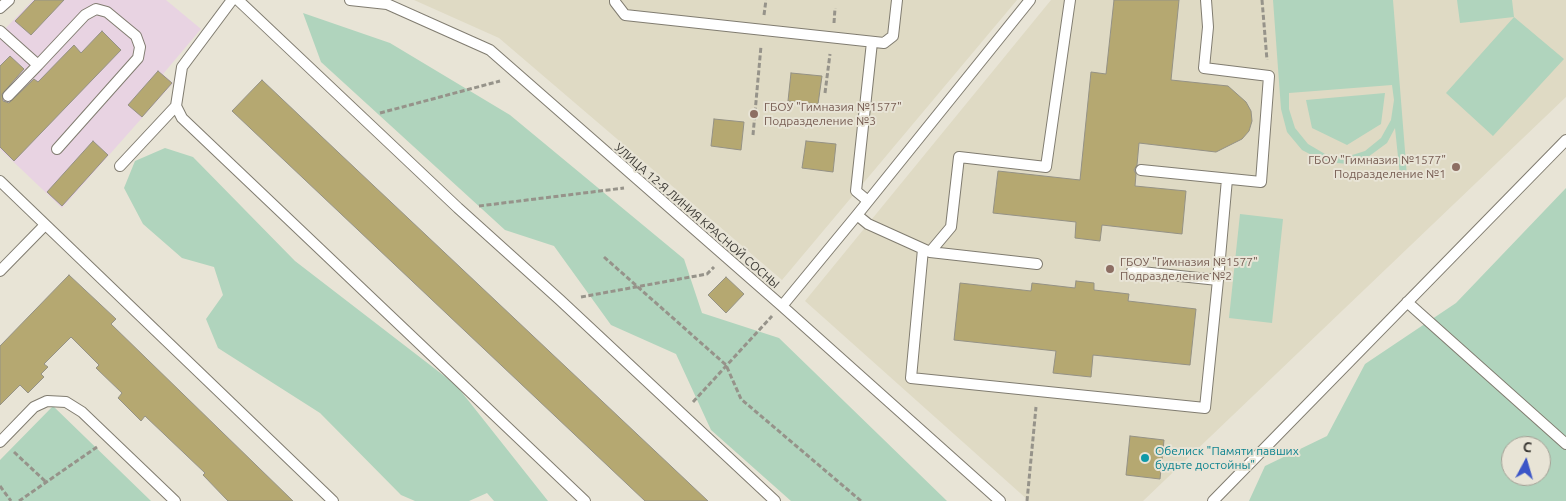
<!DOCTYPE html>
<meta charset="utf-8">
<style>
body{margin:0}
#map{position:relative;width:1566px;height:501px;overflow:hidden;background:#e8e4d6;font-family:Ubuntu,sans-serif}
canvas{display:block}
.north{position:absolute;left:1501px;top:436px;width:50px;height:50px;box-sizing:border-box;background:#e8e4d6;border:1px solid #a3a095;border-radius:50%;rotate:6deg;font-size:14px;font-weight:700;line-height:20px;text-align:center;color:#3b3934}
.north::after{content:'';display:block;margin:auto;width:18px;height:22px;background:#3b55c7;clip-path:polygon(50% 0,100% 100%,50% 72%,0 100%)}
</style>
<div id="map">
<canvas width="1566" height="501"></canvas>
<div class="north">С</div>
</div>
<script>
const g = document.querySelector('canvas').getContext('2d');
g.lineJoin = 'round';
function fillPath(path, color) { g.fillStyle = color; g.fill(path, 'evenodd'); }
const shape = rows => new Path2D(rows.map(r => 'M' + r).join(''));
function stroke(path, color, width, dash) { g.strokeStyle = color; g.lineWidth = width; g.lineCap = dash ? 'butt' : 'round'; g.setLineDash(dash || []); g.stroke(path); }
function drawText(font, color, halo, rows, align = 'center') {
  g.font = font + ' Ubuntu,sans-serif'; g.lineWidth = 4; g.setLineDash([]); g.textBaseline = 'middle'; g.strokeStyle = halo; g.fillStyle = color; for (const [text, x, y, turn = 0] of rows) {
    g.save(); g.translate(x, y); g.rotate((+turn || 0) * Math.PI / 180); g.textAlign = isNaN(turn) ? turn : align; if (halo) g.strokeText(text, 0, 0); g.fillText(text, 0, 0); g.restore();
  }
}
fillPath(shape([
 [414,0,1017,0,782,280,499,38],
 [1051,0,1566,0,1566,97,1143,501,1029,501,805,301]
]), '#dfdac4');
fillPath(shape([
 [33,0,166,0,201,29,163,74,173,83,62,208,0,149,0,34]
]), '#e8d3e2');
fillPath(shape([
 [1273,0,1393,0,1407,176,1400,176,1395,128,1387,143,1368,157,1346,164,1323,161,1302,150,1287,132,1281,109],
 [1392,85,1394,100,1391,120,1381,138,1365,151,1346,157,1325,154,1308,144,1295,128,1289,109,1289,93],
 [1457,0,1512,0,1514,17,1564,59,1493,136,1446,93,1514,17,1460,23],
 [303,13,390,43,510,115,684,259,702,313,779,338,947,501,791,501,711,430,676,354,611,325,554,246,505,230,321,62],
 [1385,93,1381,124,1347,145,1312,128,1306,100],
 [165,148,193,157,295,261,456,385,548,501,494,501,487,493,469,501,415,501,401,495,320,413,218,348,206,319,223,295,214,267,182,258,143,224,124,188,135,161],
 [1566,188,1566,501,1249,501,1265,466,1327,436,1365,364,1456,303],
 [1511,446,1541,446,1541,476,1511,476],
 [1240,214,1283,219,1272,323,1229,318],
 [53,406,151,501,0,501,0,460]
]), '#b0d4bd');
const building = shape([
 [35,0,64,0,31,35,15,21,35,0],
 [1114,0,1179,0,1171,80,1228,86,1246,102,1251,111,1252,121,1249,131,1242,139,1216,152,1139,143,1137,165,1134,170,1136,174,1135,186,1186,191,1182,234,1102,225,1100,241,1075,238,1076,222,993,213,998,171,1080,180,1091,72,1106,74,1114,0],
 [102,31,121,50,14,161,0,147,0,66,10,56,24,69,2,94,3,101,9,103,34,79,38,82,74,45,81,53,102,31],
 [158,71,172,83,142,117,128,105,158,71],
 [791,73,822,76,818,104,788,101,791,73],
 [262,80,339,153,708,501,645,501,232,111,262,80],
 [714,119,744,122,741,150,711,146,714,119],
 [93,141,108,155,62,206,47,192,93,141],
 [806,141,836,144,833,172,802,168,806,141],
 [69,275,116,319,111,324,293,501,228,501,203,475,205,473,145,416,141,421,118,398,122,393,96,368,99,365,71,337,44,364,48,367,41,374,44,377,28,393,20,385,0,405,0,346,69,275],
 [726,277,744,294,726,313,708,295,726,277],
 [1076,281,1094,283,1094,290,1129,294,1128,301,1196,309,1190,365,1093,355,1091,377,1053,373,1056,351,954,340,960,283,1031,291,1032,283,1075,288,1076,281],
 [1130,436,1164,440,1160,479,1126,475,1130,436]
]);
fillPath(building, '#b5a871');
stroke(building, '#959285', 1);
const lane = shape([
 [232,0,182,67,176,106,182,118,585,501],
 [238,0,458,208,560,300,775,501],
 [350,0,387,4,490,50,782,306,1000,501],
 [615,0,615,2,625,15,884,43,893,36,897,0],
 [0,8,9,0],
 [0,31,38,65,85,15,96,9,107,12,136,36,140,47,138,58,57,149],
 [8,96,38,65],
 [120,166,176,106],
 [1141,170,1261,182,1269,76,1204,68,1208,27,1206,0],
 [0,181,333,501],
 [868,201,856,191,872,42],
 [857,215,868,224,930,252,951,227,959,157,1046,167,1070,0],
 [923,249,911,378,1205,408,1218,280],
 [930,252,1037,264],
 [0,271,45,225],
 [1132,271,1218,280,1227,179],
 [1407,302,1566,444],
 [782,306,857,215,1030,0],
 [0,442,34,407,47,401,66,402,82,412,175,501],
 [1213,501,1566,140]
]);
stroke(lane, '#807c70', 12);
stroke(shape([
 [1262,0,1267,60],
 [764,15,766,0],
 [834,23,835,8],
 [825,93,830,54],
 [380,113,500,81],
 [753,135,761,46],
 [479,206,624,188],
 [604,257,726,365,741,399,861,501],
 [581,297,707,274,714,267],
 [693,402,772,316],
 [14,452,46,482],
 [0,486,11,501],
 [19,501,97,447],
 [1027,501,1036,407]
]), '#96938a', 3, [5, 2.5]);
stroke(lane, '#fff', 10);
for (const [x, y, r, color] of [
 [754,114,5,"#8d6e63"],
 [1456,167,5,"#8d6e63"],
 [1110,269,5,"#8d6e63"],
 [1145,458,5,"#0f9aa8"]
]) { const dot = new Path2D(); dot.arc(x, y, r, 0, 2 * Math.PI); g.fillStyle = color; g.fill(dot); stroke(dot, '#e8e4d6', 2); }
drawText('12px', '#785e54', '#e8e4d6', [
 ["ГБОУ \"Гимназия №1577\"",764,107],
 ["Подразделение №3",764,121],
 ["ГБОУ \"Гимназия №1577\"",1446,160,"right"],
 ["Подразделение №1",1446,174,"right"],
 ["ГБОУ \"Гимназия №1577\"",1120,262],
 ["Подразделение №2",1120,276]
], 'left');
drawText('12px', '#3b3934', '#e8e4d6', [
 ["УЛИЦА 12-Я ЛИНИЯ КРАСНОЙ СОСНЫ",697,216,41]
]);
drawText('12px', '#0d838f', '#e8e4d6', [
 ["Обелиск \"Памяти павших",1155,451],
 ["будьте достойны\"",1155,465]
], 'left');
</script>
